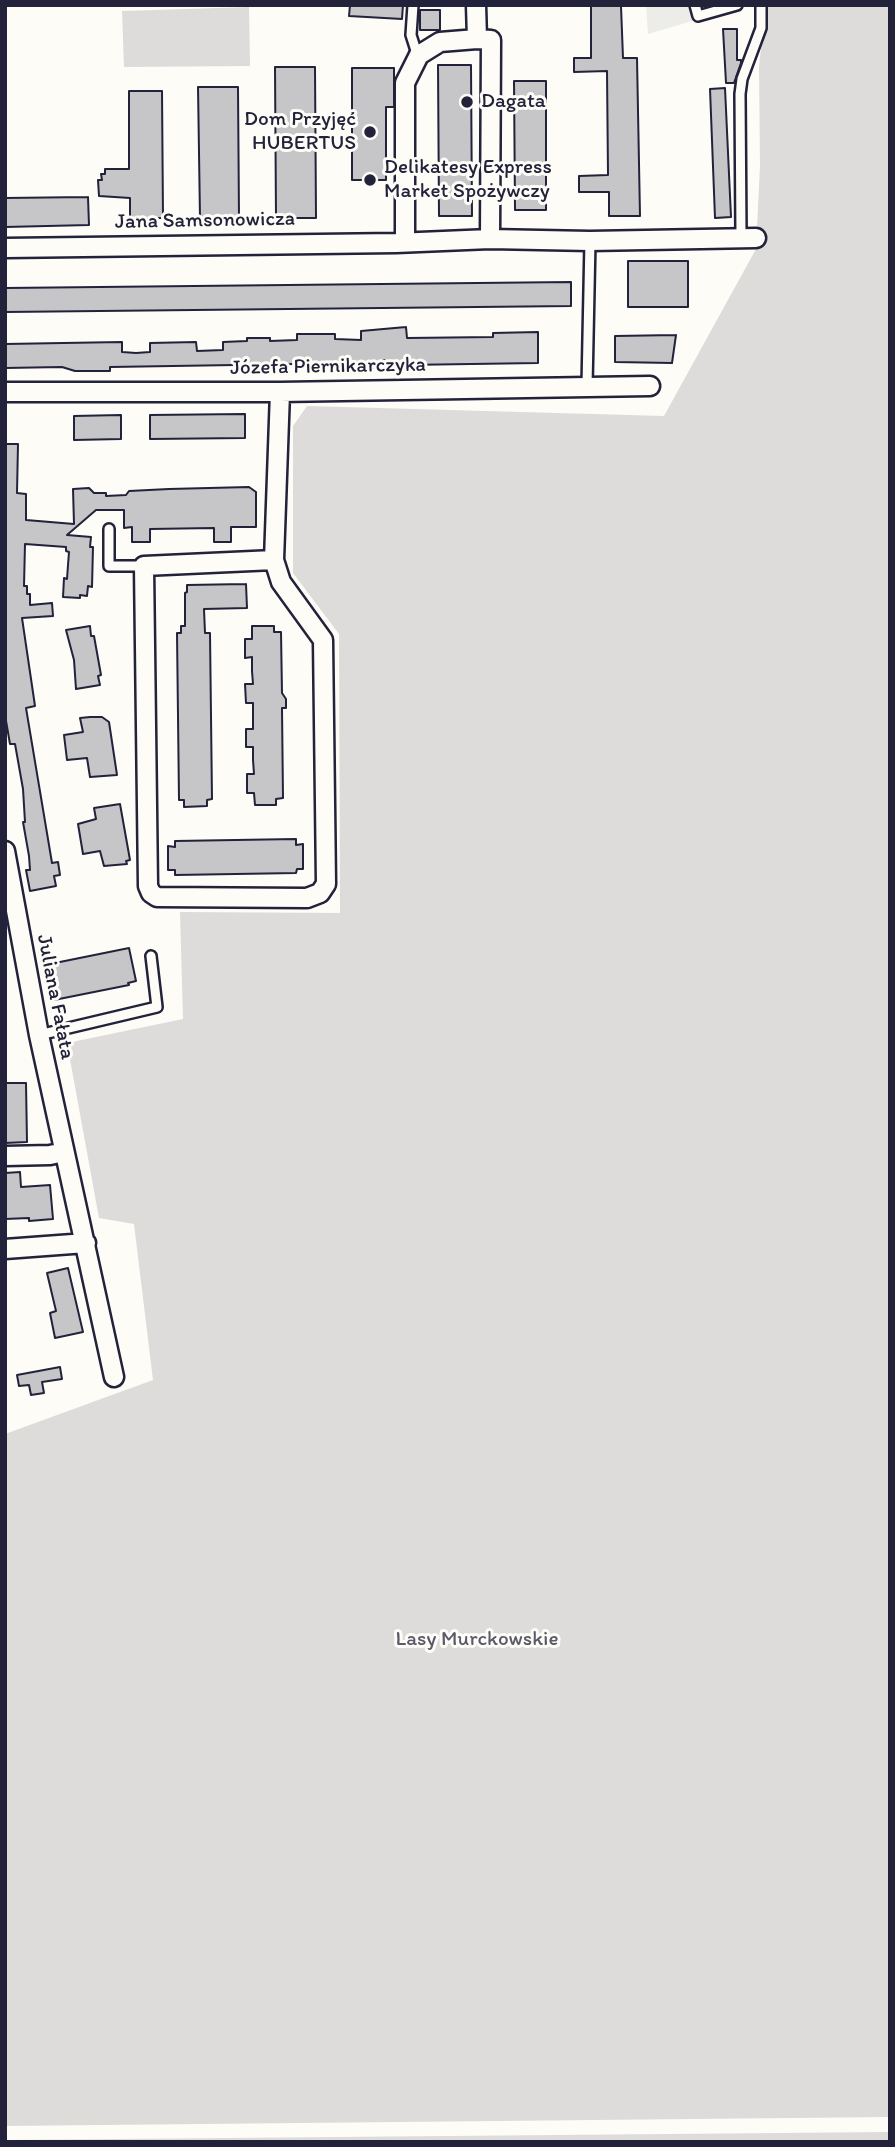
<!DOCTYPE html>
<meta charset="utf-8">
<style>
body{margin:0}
#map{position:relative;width:895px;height:2147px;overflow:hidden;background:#fdfcf7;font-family:Itim,sans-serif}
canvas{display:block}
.frame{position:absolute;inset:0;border:7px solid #22223b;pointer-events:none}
</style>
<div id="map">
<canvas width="895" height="2147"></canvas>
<div class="frame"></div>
</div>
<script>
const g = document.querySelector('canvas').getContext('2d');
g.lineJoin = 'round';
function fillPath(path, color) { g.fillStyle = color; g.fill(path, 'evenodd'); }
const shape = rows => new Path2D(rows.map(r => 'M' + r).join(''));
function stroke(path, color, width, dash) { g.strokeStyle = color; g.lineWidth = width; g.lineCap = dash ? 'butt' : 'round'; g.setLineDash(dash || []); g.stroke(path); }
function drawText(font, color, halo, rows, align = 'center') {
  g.font = font + ' Itim,sans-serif'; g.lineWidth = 6; g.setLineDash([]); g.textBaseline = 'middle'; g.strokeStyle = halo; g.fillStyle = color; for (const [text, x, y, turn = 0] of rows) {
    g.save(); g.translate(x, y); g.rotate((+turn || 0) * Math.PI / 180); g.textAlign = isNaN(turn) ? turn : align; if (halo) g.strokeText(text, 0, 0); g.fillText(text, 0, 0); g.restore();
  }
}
fillPath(shape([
 [646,5,747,5,648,34]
]), '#ecece9');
fillPath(shape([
 [766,5,890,5,890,2117,5,2126,5,1434,153,1380,134,1224,99,1218,67,1043,183,1019,180,912,340,913,339,634,293,573,293,426,307,406,664,416,756,249,760,166,759,66],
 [249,7,250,66,124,67,122,11],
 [890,2132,890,2142,5,2142,5,2140]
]), '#dddcdb');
const building = shape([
 [350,5,403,5,402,19,349,16,350,5],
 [591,5,621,6,623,58,637,58,640,216,609,216,609,192,579,192,579,176,608,175,607,71,574,72,574,58,591,58,591,5],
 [420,10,440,10,440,30,420,30,420,10],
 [723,29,737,29,737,60,741,60,741,63,734,83,726,83,723,29],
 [438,65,471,65,472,216,439,216,438,65],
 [275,67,315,67,316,218,276,218,275,67],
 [352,68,394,68,394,107,386,107,386,180,352,180,352,68],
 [514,81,546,81,546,210,515,210,514,81],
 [198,87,238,87,239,218,200,218,198,87],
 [725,88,731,217,715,218,710,89,725,88],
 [129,91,162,91,163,218,130,218,130,198,99,196,98,180,102,180,101,174,105,174,105,169,129,169,129,91],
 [88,197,89,225,5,227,5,198,88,197],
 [628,261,688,261,688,307,628,307,628,261],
 [571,282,571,306,5,312,5,288,571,282],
 [406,327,407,338,493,337,493,333,538,332,538,363,404,365,399,369,384,360,373,369,360,363,110,367,110,371,75,371,62,367,5,368,5,344,122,342,122,352,136,353,150,352,150,343,196,342,197,351,223,350,223,342,247,341,247,338,270,338,270,341,297,340,297,334,335,334,335,339,361,340,361,331,406,327],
 [676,335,672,363,615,362,615,336,676,335],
 [245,414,245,438,150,439,150,415,245,414],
 [121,415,121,439,74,440,74,416,121,415],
 [5,444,18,444,17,493,26,494,26,520,74,524,73,489,89,488,94,493,106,493,106,496,126,495,129,491,169,489,249,487,256,492,256,527,231,527,231,542,214,542,214,528,150,529,150,542,132,542,132,527,124,528,124,510,96,510,67,535,91,537,90,547,93,547,92,587,88,586,87,596,80,595,80,598,63,597,64,578,67,579,68,565,69,552,66,551,66,547,25,544,24,586,27,586,27,594,30,594,30,605,52,603,53,616,22,618,35,706,26,708,52,863,58,862,60,875,54,876,56,886,30,891,26,870,30,870,29,856,23,822,25,822,23,789,15,744,10,744,5,715,5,444],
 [246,584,247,608,204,609,205,633,210,633,212,799,207,800,207,806,184,807,184,800,179,800,177,633,181,633,181,626,185,626,185,593,187,592,187,585,246,584],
 [90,626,91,636,94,636,101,675,98,676,100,685,76,689,74,660,66,630,90,626],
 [252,626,274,626,274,632,281,632,282,693,286,699,286,708,282,708,283,798,276,799,276,805,255,805,254,793,247,793,247,774,254,774,253,760,253,747,246,747,246,729,253,729,253,703,246,703,245,684,253,684,252,671,252,657,245,658,245,639,252,639,252,626],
 [90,717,102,717,109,722,117,775,90,777,87,758,67,760,64,735,83,732,80,718,90,717],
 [120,804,130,860,126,861,127,864,104,866,100,851,83,854,78,824,96,819,94,808,120,804],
 [296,839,296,845,303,844,303,869,297,869,296,873,175,875,175,870,168,870,168,846,175,847,175,841,296,839],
 [129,948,136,981,128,983,129,985,54,1000,48,969,51,969,50,964,129,948],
 [5,1083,26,1083,27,1142,5,1143,5,1083],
 [20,1172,21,1187,50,1185,53,1219,29,1221,29,1218,5,1219,5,1173,20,1172],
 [68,1268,83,1332,55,1338,50,1313,56,1311,47,1273,68,1268],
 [60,1367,62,1379,42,1382,44,1393,31,1395,29,1385,19,1386,17,1375,60,1367]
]);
fillPath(building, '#c6c6c8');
stroke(building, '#22223b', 2);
const lane = shape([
 [413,5,411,35,418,57],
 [695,5,698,16,737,5],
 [741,236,740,94,742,79,761,28,761,5],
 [587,386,590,241],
 [109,529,109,566,144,566],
 [39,1035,157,1007,151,956]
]);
const street = shape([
 [476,5,477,39,491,40,490,239],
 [405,242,405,83,419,55,440,42,477,39],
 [5,248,396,243,490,239,590,241,756,238],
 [5,392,280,392,650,386],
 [274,560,144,566,148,886,151,893,157,897,307,898,320,893,326,884,323,640,281,582,274,560,280,392],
 [5,851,39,1035,114,1377],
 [5,1156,50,1155,64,1152],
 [5,1249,86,1243]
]);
stroke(lane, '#22223b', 14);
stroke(street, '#22223b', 23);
stroke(lane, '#fdfcf7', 9);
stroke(street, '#fdfcf7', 18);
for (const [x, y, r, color] of [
 [467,102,7,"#22223b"],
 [370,132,7,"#22223b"],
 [370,180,7,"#22223b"]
]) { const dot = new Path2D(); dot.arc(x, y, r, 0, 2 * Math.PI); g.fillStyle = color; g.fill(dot); stroke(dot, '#fdfcf7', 2.5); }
drawText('21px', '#22223b', '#fdfcf7', [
 ["Dagata",481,102],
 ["Dom Przyjęć",356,120,"right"],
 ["HUBERTUS",356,144,"right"],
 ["Delikatesy Express",384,168],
 ["Market Spożywczy",384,192]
], 'left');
drawText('21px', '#22223b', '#fdfcf7', [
 ["Jana Samsonowicza",205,221,-1],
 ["Józefa Piernikarczyka",328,367,-1],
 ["Juliana Fałata",55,997,79]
]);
drawText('21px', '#5a5a6b', '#fdfcf7', [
 ["Lasy Murckowskie",477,1640]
]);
</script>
